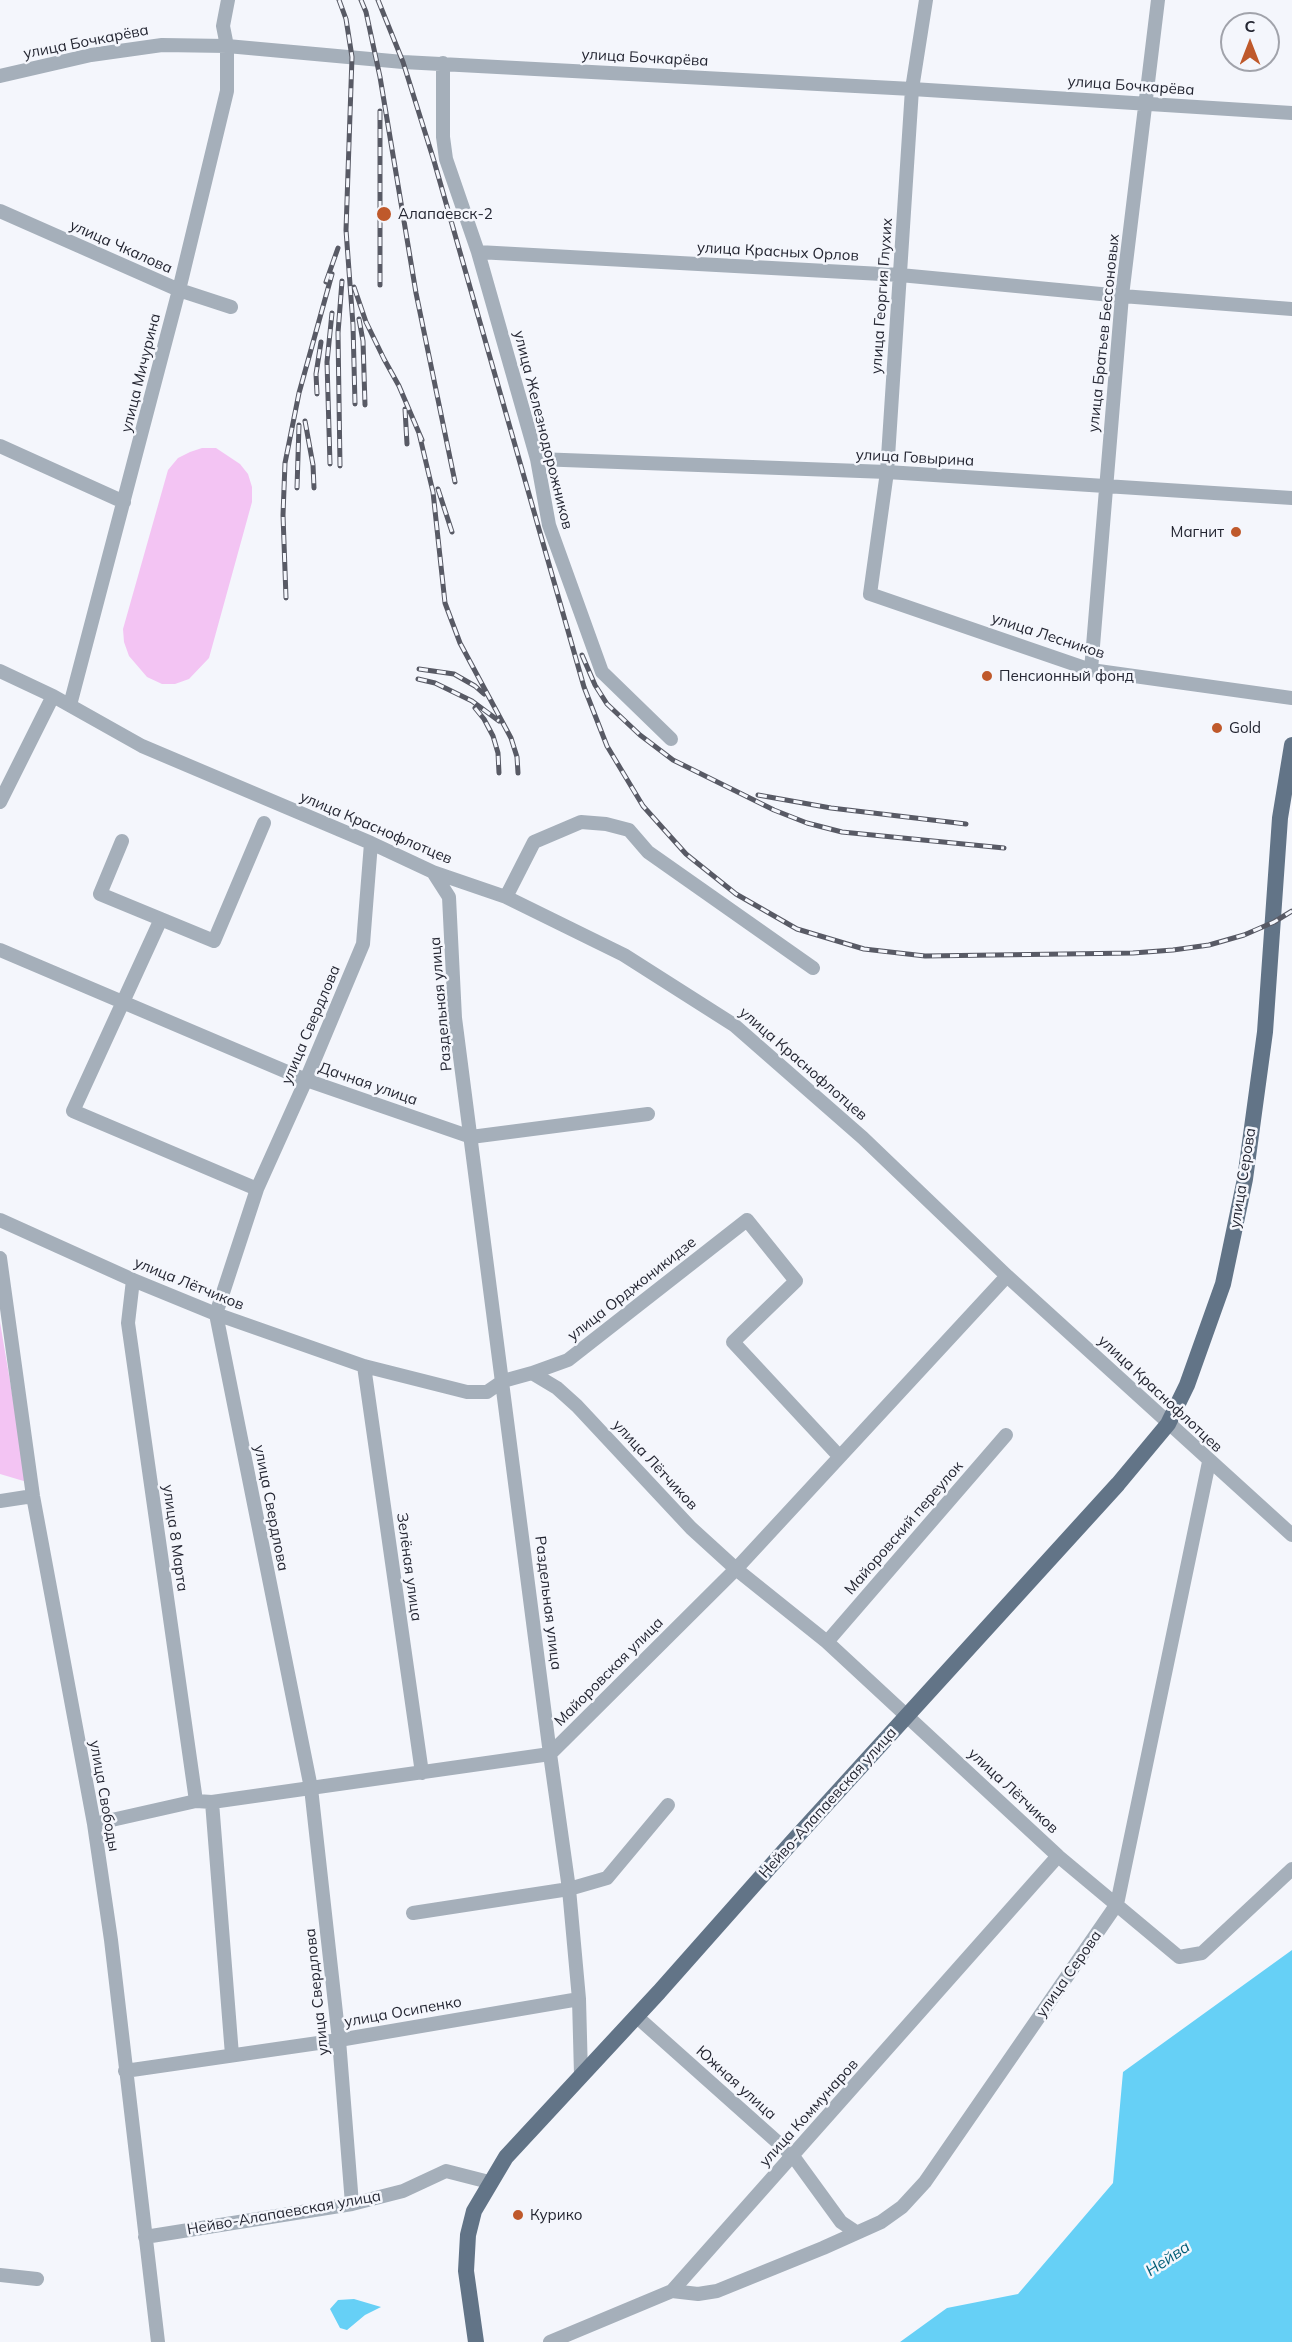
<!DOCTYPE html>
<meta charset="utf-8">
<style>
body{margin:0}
#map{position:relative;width:1292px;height:2342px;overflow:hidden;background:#f4f6fc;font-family:Mulish,sans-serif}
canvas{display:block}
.north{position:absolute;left:1220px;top:12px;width:60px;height:60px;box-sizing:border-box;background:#f4f6fc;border:2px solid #a1a3ab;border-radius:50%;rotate:0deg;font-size:16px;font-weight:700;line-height:24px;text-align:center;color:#242632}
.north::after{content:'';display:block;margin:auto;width:21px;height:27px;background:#bf592b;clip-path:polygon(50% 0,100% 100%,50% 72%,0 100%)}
</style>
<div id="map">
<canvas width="1292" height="2342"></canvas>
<div class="north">С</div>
</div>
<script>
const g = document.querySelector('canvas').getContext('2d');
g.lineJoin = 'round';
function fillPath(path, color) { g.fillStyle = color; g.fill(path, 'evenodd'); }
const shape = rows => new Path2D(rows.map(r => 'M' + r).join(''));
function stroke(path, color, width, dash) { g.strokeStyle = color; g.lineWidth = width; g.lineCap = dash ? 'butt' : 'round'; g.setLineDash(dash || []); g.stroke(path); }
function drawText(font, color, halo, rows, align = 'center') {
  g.font = font + ' Mulish,sans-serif'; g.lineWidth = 5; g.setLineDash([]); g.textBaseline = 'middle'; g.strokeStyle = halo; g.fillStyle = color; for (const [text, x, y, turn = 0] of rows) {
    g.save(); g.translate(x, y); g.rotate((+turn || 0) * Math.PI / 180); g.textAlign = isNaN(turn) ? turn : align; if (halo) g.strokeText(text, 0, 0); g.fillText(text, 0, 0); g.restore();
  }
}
fillPath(shape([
 [202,448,216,448,240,464,248,474,252,487,252,502,209,658,189,679,175,684,162,684,147,677,129,656,124,642,123,629,168,470,178,458,190,452],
 [0,1322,27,1482,0,1474]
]), '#f3c4f3');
fillPath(shape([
 [1292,1950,1292,2342,900,2342,947,2308,1018,2294,1113,2183,1123,2072],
 [354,2299,381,2307,365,2315,347,2330,340,2328,330,2309,338,2300]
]), '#66d0f6');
stroke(shape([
 [926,0,912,89,887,472,870,594,1091,670,1292,698],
 [443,63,443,137,446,159,478,252,537,459,549,525,602,672,671,739],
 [0,76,91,55,162,45,227,46,403,62,912,89,1292,113],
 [0,211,179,290,231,307],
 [478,252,900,275,1122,296,1292,309],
 [0,446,124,502],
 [537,459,887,472,1292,498],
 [1091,670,1122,296,1158,0],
 [0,671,53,696,142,746,371,843,433,872,506,897,624,955,734,1025,863,1138,1007,1276,1292,1535],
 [70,705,179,290,227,91,227,46,223,26,228,0],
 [0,802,53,696],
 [122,841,100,894,214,941,264,823],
 [433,872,449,897,455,1018,550,1754,569,1889,579,1999,581,2075],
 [506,897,534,842,581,822,606,824,629,830,648,852,813,968],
 [161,919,73,1111,257,1189],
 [0,950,306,1080,471,1137,648,1114],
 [0,1220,133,1280,216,1314,364,1366,467,1392,487,1392,503,1381,532,1373,557,1388,577,1406,691,1528,736,1569,827,1642,1058,1856,1179,1957,1202,1953,1292,1869],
 [0,1258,33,1496,94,1824,111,1940,158,2342],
 [133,1280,128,1323,196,1801],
 [364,1366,422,1773],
 [532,1373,568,1360,747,1220,796,1281,733,1342,839,1456],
 [0,1501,33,1496],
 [827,1642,1006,1435],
 [212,1802,232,2055],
 [94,1824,196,1801,212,1802,550,1754,736,1569,1007,1276],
 [413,1913,569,1889,607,1878,668,1805],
 [636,2016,793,2156,841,2222,856,2232],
 [125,2071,339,2040,579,1999],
 [352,2204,339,2040,311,1788,216,1314,257,1189,306,1080,363,944,371,843],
 [145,2237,352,2204,403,2191,446,2171,489,2182],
 [0,2275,37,2279],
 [672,2291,698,2294,717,2291,823,2248,881,2222,902,2207,925,2182,1117,1904,1209,1462],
 [550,2342,672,2291,1058,1856]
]), '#a5afba', 14);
stroke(shape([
 [476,2342,466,2271,468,2235,474,2211,506,2157,659,1992,792,1842,1118,1484,1168,1424,1187,1385,1223,1284,1245,1179,1265,1032,1280,818,1292,745]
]), '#627487', 16);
const rail = shape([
 [339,0,346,19,352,57,346,230,353,325,355,404],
 [361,0,366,12,380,77,416,293,455,482],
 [378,0,403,62,434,161,584,687,607,746,643,806,686,854,736,894,797,929,864,949,925,956,1133,953,1173,950,1209,945,1244,935,1274,922,1292,911],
 [380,111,380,285],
 [326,282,338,248],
 [354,287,366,322,384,359,399,386,422,440],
 [359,319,363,341,365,405],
 [317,394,316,374,321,342],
 [405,409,407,444],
 [305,421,313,465,314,488],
 [419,433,433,492,445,603,460,643,511,738,517,757,518,773],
 [330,464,327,362,332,313],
 [340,466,338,333,342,281],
 [297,488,299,425],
 [438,489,452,532],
 [286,598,283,515,285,463,299,393,332,274],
 [582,655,595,685,607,704,640,735,673,760,774,810,807,823,842,832,1004,848],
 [419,669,454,674,475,686,484,694],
 [418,679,435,683,472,701,499,721],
 [475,708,484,719,493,736,498,753,499,773],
 [758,795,831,808,966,824]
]);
stroke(rail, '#585a65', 5);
stroke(rail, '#f4f6fc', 3, [9]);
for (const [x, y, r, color] of [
 [384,214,8,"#bf592b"],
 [1236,532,6,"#bf592b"],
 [987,676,6,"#bf592b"],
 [1217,728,6,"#bf592b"],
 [518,2215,6,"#bf592b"]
]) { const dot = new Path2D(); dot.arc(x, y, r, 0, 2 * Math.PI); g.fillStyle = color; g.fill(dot); stroke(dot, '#f4f6fc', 2); }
drawText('15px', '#242632', '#f4f6fc', [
 ["улица Бочкарёва",86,42,-11],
 ["улица Бочкарёва",645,58,3],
 ["улица Бочкарёва",1131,86,4],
 ["улица Чкалова",121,247,24],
 ["улица Красных Орлов",778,252,3],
 ["улица Георгия Глухих",882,296,-86],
 ["улица Братьев Бессоновых",1104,333,-84],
 ["улица Мичурина",141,373,-76],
 ["улица Железнодорожников",543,430,76],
 ["улица Говырина",915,458,3],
 ["улица Лесников",1048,636,18],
 ["улица Краснофлотцев",376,828,23],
 ["Раздельная улица",441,1004,-95],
 ["улица Свердлова",311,1025,-67],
 ["улица Краснофлотцев",803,1064,41],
 ["Дачная улица",368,1084,19],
 ["улица Серова",1243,1178,-81],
 ["улица Лётчиков",189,1284,22],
 ["улица Орджоникидзе",632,1289,-38],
 ["улица Краснофлотцев",1160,1394,43],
 ["улица Лётчиков",655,1465,47],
 ["улица Свердлова",271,1508,79],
 ["Майоровский переулок",904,1528,-49],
 ["улица 8 Марта",175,1538,82],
 ["Зелёная улица",409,1567,82],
 ["Раздельная улица",548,1603,83],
 ["Майоровская улица",609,1672,-45],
 ["улица Лётчиков",1013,1791,43],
 ["улица Свободы",104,1796,80],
 ["Нейво-Алапаевская улица",828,1803,-48],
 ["улица Серова",1069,1974,-55],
 ["улица Свердлова",317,1992,-96],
 ["улица Осипенко",403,2012,-10],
 ["Южная улица",736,2083,42],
 ["улица Коммунаров",809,2113,-48],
 ["Нейво-Алапаевская улица",284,2213,-10]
]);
drawText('15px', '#242632', '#f4f6fc', [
 ["Алапаевск-2",398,214],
 ["Магнит",1224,532,"right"],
 ["Пенсионный фонд",999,676],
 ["Gold",1229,728],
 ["Курико",530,2215]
], 'left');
drawText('italic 16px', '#005d76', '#f4f6fc', [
 ["Нейва",1168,2259,-34]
]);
</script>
